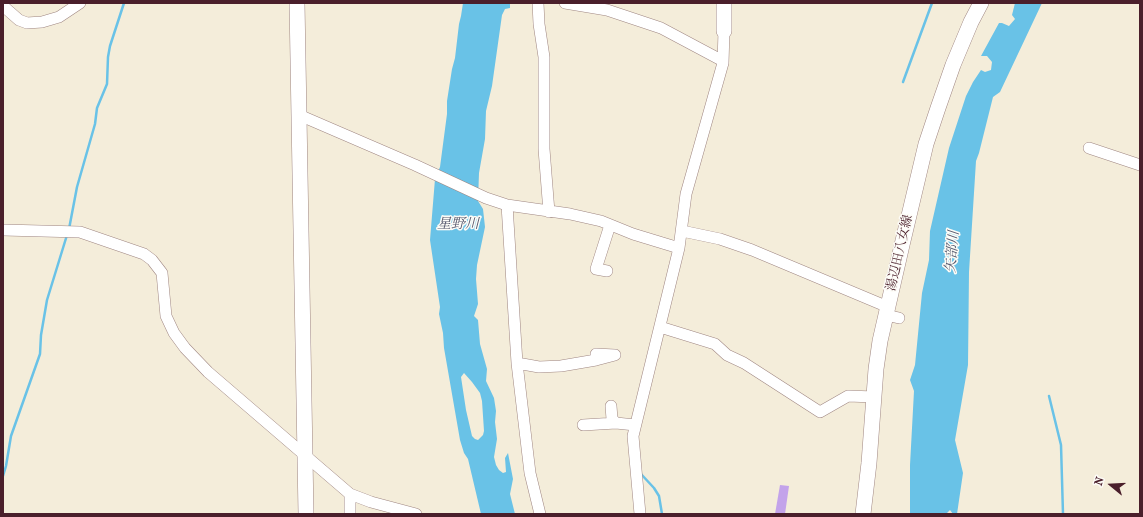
<!DOCTYPE html>
<meta charset="utf-8">
<style>
body{margin:0}
#map{position:relative;width:1143px;height:517px;overflow:hidden;background:#f4edda;font-family:"IM FELL French Canon",serif}
canvas{display:block}
.frame{position:absolute;inset:0;border:4px solid #4a1f2b;pointer-events:none}
.north{position:absolute;left:1091px;top:465px;width:40px;height:40px;-webkit-text-stroke:3px #fdfcf7;paint-order:stroke;rotate:288deg;font-size:11px;font-weight:700;line-height:16px;text-align:center;color:#4a1f2b}
.north::after{content:'';display:block;margin:auto;width:14px;height:18px;background:#4a1f2b;clip-path:polygon(50% 0,100% 100%,50% 72%,0 100%)}
</style>
<div id="map">
<canvas width="1143" height="517"></canvas>
<div class="frame"></div>
<div class="north">N</div>
</div>
<script>
const g = document.querySelector('canvas').getContext('2d');
g.lineJoin = 'round';
function fillPath(path, color) { g.fillStyle = color; g.fill(path, 'evenodd'); }
const shape = rows => new Path2D(rows.map(r => 'M' + r).join(''));
function stroke(path, color, width, dash) { g.strokeStyle = color; g.lineWidth = width; g.lineCap = dash ? 'butt' : 'round'; g.setLineDash(dash || []); g.stroke(path); }
function drawText(font, color, halo, rows, align = 'center') {
  g.font = font + ' "IM FELL French Canon","Noto Serif JP",serif'; g.lineWidth = 3; g.setLineDash([]); g.textBaseline = 'middle'; g.strokeStyle = halo; g.fillStyle = color; for (const [text, x, y, turn = 0] of rows) {
    g.save(); g.translate(x, y); g.rotate((+turn || 0) * Math.PI / 180); g.textAlign = isNaN(turn) ? turn : align; if (halo) g.strokeText(text, 0, 0); g.fillText(text, 0, 0); g.restore();
  }
}
fillPath(shape([
 [463,3,510,3,510,8,505,9,502,15,492,86,486,111,485,139,479,173,478,201,483,209,485,227,477,265,476,279,478,304,474,316,478,320,480,344,487,369,486,381,494,398,496,411,495,422,497,439,494,457,496,465,499,470,503,473,506,472,505,458,508,453,513,479,510,494,515,514,481,514,468,459,464,453,460,440,444,348,443,333,439,314,440,307,430,240,435,179,440,167,447,114,447,101,452,69,455,58,459,24,461,16],
 [464,373,472,382,480,393,482,401,484,431,483,435,478,440,475,439,472,436,466,410,461,377],
 [1015,3,1042,3,1000,92,993,97,979,153,976,161,969,272,968,365,955,440,963,473,957,514,953,514,950,510,946,514,910,514,910,465,914,391,910,380,915,365,922,293,929,260,930,231,949,148,966,96,973,82,981,70,985,72,991,70,992,62,987,56,981,56,999,23,1002,23,1009,26,1015,19,1012,15]
]), '#69c2e7');
stroke(shape([
 [903,82,932,3],
 [69,229,77,187,95,124,97,108,107,84,108,57,110,46,124,3],
 [1049,396,1061,445,1063,514],
 [641,474,654,488,659,496,662,514],
 [3,476,6,466,11,436,40,354,41,335,47,300,67,235]
]), '#69c2e7', 2.5);
fillPath(shape([
 [780,485,789,486,785,514,775,514]
]), '#c3a3ea');
const street = shape([
 [538,3,539,24,544,57,544,149,549,212],
 [565,3,607,10,661,28,723,61],
 [3,6,19,20,27,23,42,22,59,17,80,3],
 [299,115,415,165,486,198,507,205,570,214,601,221,633,234,679,248],
 [1089,148,1140,165],
 [507,205,517,363,530,473,540,514],
 [3,230,80,232,144,254,152,260,162,273,166,316,174,333,185,348,208,372,350,494,350,514],
 [682,231,720,239,752,250,888,307],
 [607,271,596,269,610,225],
 [886,315,899,318],
 [660,327,715,344,727,355,744,363,820,412,848,396,874,397],
 [517,363,539,367,561,366,596,360,615,355,596,354],
 [611,406,612,419,616,423,635,425],
 [583,425,616,423],
 [350,494,371,502,416,514],
 [640,514,633,436,679,248,686,194,723,63,724,31]
]);
const secondary = shape([
 [297,3,306,514],
 [724,3,724,31],
 [863,514,869,463,876,369,880,341,902,245,926,144,938,108,953,65,971,22,981,3]
]);
stroke(street, '#9f8682', 12);
stroke(secondary, '#9f8682', 16);
stroke(street, '#fff', 11);
stroke(secondary, '#fff', 15);
drawText('13px', '#4a1f2b', '#fdfcf7', [
 ["湯辺田八女線",900,253,-77]
]);
drawText('italic 14px', '#55586d', '#fdfcf7', [
 ["星野川",458,225],
 ["矢部川",953,252,-85]
]);
</script>
